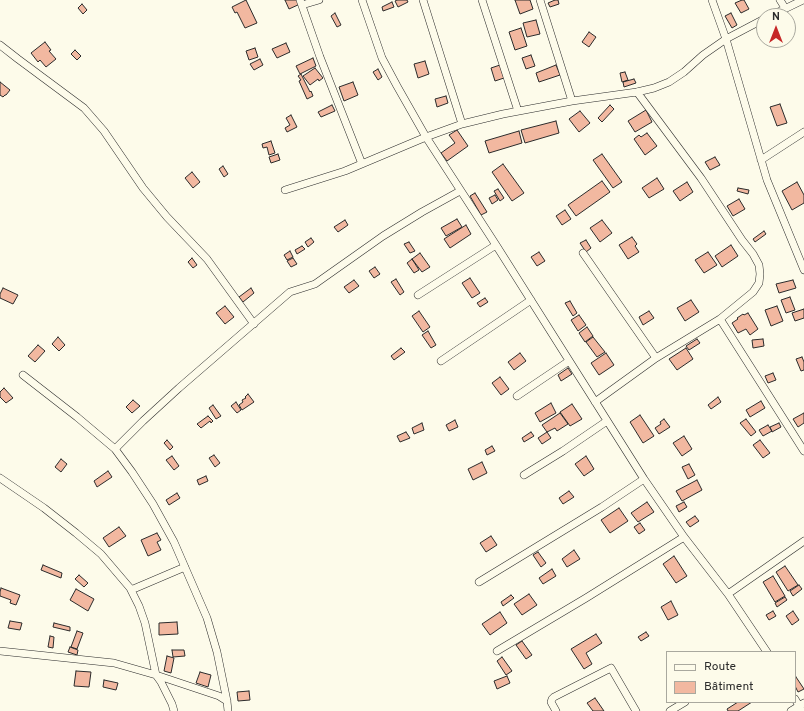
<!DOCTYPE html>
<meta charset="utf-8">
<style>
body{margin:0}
#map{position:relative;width:804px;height:711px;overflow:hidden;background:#fdfbea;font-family:Overpass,sans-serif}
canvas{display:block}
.legend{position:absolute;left:666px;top:651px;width:130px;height:52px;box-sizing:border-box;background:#fdfbea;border:1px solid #a9a89e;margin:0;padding:5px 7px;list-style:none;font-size:12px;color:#2b2b2b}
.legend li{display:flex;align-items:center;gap:8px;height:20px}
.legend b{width:20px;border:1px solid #a9a89e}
.north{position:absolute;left:756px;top:8px;width:40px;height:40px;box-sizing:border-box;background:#fdfbea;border:1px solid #a9a89e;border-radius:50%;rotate:0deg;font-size:11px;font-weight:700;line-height:16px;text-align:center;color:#2b2b2b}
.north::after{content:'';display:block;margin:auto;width:14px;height:18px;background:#c62828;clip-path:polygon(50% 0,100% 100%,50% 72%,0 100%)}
</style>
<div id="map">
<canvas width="804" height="711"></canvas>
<ul class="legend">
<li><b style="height:5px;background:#fdfbea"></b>Route</li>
<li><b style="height:11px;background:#f2b8a0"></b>Bâtiment</li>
</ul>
<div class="north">N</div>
</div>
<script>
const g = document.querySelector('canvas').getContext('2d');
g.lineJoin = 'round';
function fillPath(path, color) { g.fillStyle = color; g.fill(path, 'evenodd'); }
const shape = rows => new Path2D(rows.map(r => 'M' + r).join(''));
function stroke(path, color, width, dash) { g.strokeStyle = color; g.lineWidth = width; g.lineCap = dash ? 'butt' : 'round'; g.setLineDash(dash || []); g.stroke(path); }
const building = shape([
 [246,0,257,23,245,28,237,12,235,13,232,7,246,0],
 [285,0,298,0,300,4,289,9,285,0],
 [397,0,407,0,408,2,398,7,395,1,397,0],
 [515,0,530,0,533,9,520,14,515,0],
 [555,0,558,0,559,4,550,7,548,3,555,0],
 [742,0,744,0,749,9,741,13,735,3,742,0],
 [392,2,394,7,383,11,382,7,392,2],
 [82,4,87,10,83,14,78,8,82,4],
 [335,13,341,25,337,27,331,16,335,13],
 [731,13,737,25,732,28,725,16,731,13],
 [536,20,540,34,527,37,523,23,536,20],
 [521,28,527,46,515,50,509,32,521,28],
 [589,32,596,37,589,47,582,42,589,32],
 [45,42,51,50,49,51,56,59,46,67,40,60,38,62,31,53,45,42],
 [286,43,290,52,277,58,272,49,286,43],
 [255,48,258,57,249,60,246,51,255,48],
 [75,50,81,56,77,60,71,54,75,50],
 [531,55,535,66,526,69,522,58,531,55],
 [313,58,316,66,300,74,296,66,313,58],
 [260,59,263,65,254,70,250,64,260,59],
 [425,61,429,74,418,78,414,64,425,61],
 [500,65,504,78,495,81,491,68,500,65],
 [556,65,560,75,539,82,536,73,556,65],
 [315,68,323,78,319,81,318,79,310,85,303,76,315,68],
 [378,69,382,77,378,80,373,72,378,69],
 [625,72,628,80,622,82,620,73,625,72],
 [301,74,310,92,311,91,313,96,307,99,299,81,301,80,298,76,301,74],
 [634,79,636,83,624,87,623,82,634,79],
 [0,82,10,90,6,95,5,95,3,97,0,95,0,82],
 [353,82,358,95,344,101,339,87,353,82],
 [446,96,448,103,437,107,435,99,446,96],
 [780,104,787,123,777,126,770,107,780,104],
 [332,105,335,111,321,117,318,112,332,105],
 [610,105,614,109,602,122,598,118,610,105],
 [646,110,652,122,635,132,628,121,646,110],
 [580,111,590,123,579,132,569,119,580,111],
 [291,115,297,127,287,132,285,128,290,125,286,118,291,115],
 [556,121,559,133,525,143,521,130,556,121],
 [457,130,468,146,447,161,441,153,455,143,449,135,457,130],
 [519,131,522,143,489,153,485,141,519,131],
 [647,133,657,146,645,155,634,139,639,135,641,137,647,133],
 [271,141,275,153,269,155,267,147,263,148,262,144,271,141],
 [278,154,280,160,271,163,269,157,278,154],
 [602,154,622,182,613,188,593,160,602,154],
 [715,157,720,165,710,170,705,162,715,157],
 [503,164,524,193,512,201,492,172,503,164],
 [223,166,228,174,224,177,219,169,223,166],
 [192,172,200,182,193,188,185,178,192,172],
 [657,178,664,189,649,198,642,188,657,178],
 [602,181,610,192,576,216,568,205,602,181],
 [687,182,693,192,680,201,673,191,687,182],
 [797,182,804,195,804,203,792,210,782,191,797,182],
 [738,188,749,190,748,194,737,191,738,188],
 [498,189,504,198,500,201,494,191,498,189],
 [475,193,487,212,481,215,470,196,475,193],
 [495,195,498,200,492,204,489,198,495,195],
 [739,199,745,209,733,216,727,206,739,199],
 [565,210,571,219,562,225,556,216,565,210],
 [457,219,462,227,446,236,441,228,457,219],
 [345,220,348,225,338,232,334,227,345,220],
 [602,220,612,233,600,242,590,228,602,220],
 [466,225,471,234,450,248,444,239,466,225],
 [764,231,766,234,755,242,753,239,764,231],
 [632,237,637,244,635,246,639,252,628,259,619,245,632,237],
 [311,238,314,242,308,247,305,242,311,238],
 [586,240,591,248,586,252,580,243,586,240],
 [409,242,415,251,410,253,404,244,409,242],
 [731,245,738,256,722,267,715,256,731,245],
 [302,246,305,249,297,254,295,250,302,246],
 [290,251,293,257,287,260,284,255,290,251],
 [539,252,545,261,537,266,531,257,539,252],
 [708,252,717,265,704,273,695,260,708,252],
 [420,253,430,267,422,272,412,259,420,253],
 [192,258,197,265,193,268,188,262,192,258],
 [293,258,297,264,291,267,287,261,293,258],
 [412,259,419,270,414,273,407,263,412,259],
 [375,267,380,274,374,278,369,271,375,267],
 [470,278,480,293,472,298,462,283,470,278],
 [396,279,404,292,400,295,391,282,396,279],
 [354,280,359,286,349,293,344,287,354,280],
 [793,280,796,288,779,293,776,284,793,280],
 [3,288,18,295,13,304,0,298,0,294,3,288],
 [251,288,254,293,243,302,239,297,251,288],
 [790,297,795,310,786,313,781,300,790,297],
 [485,298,488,302,480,307,477,303,485,298],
 [691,300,699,312,685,321,677,308,691,300],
 [570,301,577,313,573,316,565,303,570,301],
 [225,306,234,317,225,324,216,313,225,306],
 [777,306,783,321,771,326,765,310,777,306],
 [804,309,804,318,795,321,792,313,804,309],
 [419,311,430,327,423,332,412,316,419,311],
 [649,311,654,318,643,325,639,317,649,311],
 [748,313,758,329,750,335,746,329,738,333,732,323,738,319,737,318,743,314,744,315,748,313],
 [579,315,586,325,578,331,571,320,579,315],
 [587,327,593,336,585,342,579,333,587,327],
 [428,331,436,345,431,348,422,335,428,331],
 [58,337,65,345,59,351,52,344,58,337],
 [593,337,605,352,597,357,586,342,593,337],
 [697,339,700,343,689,350,686,346,697,339],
 [763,339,764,346,753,348,752,340,763,339],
 [38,345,45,351,35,362,28,356,38,345],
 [401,348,405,352,394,360,391,356,401,348],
 [686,348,693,359,677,370,669,359,686,348],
 [520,353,526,361,514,370,508,362,520,353],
 [606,353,614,365,599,375,591,363,606,353],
 [802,357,804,362,804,370,801,371,796,359,802,357],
 [568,368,572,374,561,381,558,375,568,368],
 [773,373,776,380,768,383,765,376,773,373],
 [500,377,509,389,501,395,492,383,500,377],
 [4,388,13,398,6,403,0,397,0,392,4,388],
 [248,394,254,402,242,410,239,405,243,402,242,400,246,398,245,397,248,394],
 [718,397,721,402,711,409,708,405,718,397],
 [133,400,140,406,132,413,126,407,133,400],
 [761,401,765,408,750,417,746,410,761,401],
 [236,402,241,410,237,413,231,406,236,402],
 [551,403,556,413,540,422,535,413,551,403],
 [572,404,582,419,570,426,560,412,572,404],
 [213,405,221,416,216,419,209,408,213,405],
 [560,413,568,424,557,431,555,428,547,432,542,425,560,413],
 [804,413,804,423,798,427,793,419,804,413],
 [640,415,654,436,643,443,630,422,640,415],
 [208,416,213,421,211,423,210,421,201,428,197,424,208,416],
 [664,419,670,427,659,434,655,428,661,424,660,422,664,419],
 [746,419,756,432,751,436,740,423,746,419],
 [455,420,458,427,449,431,446,425,455,420],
 [422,423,424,430,414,434,412,428,422,423],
 [779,423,781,427,772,432,770,427,779,423],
 [768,425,772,431,763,436,759,430,768,425],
 [406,432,410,438,400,442,397,436,406,432],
 [531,432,534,436,524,442,522,438,531,432],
 [547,432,551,438,542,444,538,438,547,432],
 [684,436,692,449,682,456,673,443,684,436],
 [167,440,173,447,170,450,164,443,167,440],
 [760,440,770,453,763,458,753,445,760,440],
 [492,446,495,451,487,455,485,450,492,446],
 [214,455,220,463,215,467,209,458,214,455],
 [172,456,179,466,174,470,166,460,172,456],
 [586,456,594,469,584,476,575,464,586,456],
 [61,459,67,464,61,472,55,467,61,459],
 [482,462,487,473,473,480,468,469,482,462],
 [689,464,695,475,688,479,682,467,689,464],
 [108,471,112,477,97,487,94,481,108,471],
 [206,476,208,481,199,485,197,480,206,476],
 [697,480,702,490,682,501,676,491,697,480],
 [569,491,574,497,563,504,559,498,569,491],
 [177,493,180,498,169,505,166,500,177,493],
 [647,502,654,512,638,522,631,513,647,502],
 [684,502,687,507,679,512,676,506,684,502],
 [619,508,628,521,610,533,601,520,619,508],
 [695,516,699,521,690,527,686,522,695,516],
 [640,523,645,530,639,534,634,527,640,523],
 [119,527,126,536,109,547,103,538,119,527],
 [157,533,161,540,157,542,161,550,148,556,141,540,157,533],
 [491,536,497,545,486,552,480,543,491,536],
 [574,550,580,559,567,567,562,559,574,550],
 [538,552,546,563,541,567,533,555,538,552],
 [674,556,687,576,676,583,663,564,674,556],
 [43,565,62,573,61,578,41,570,43,565],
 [785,566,798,585,788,591,776,572,785,566],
 [552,569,556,576,543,584,539,578,552,569],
 [79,575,88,583,84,587,75,579,79,575],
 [773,576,785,596,775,602,763,582,773,576],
 [799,585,802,589,793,596,790,591,799,585],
 [1,588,20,595,16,605,10,603,11,600,0,596,0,592,1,588],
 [76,589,94,599,88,611,70,600,76,589],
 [529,594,537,605,522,615,514,604,529,594],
 [511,595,514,598,503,606,501,602,511,595],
 [785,597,787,600,777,607,775,603,785,597],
 [671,601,678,615,668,620,661,607,671,601],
 [773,611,776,616,769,620,766,615,773,611],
 [793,611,799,620,792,625,786,616,793,611],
 [500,612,507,623,490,635,482,624,500,612],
 [10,621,22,623,20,630,8,628,10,621],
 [177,622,178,634,159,635,159,623,177,622],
 [54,623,70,627,70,631,53,627,54,623],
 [77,631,83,633,77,649,71,647,77,631],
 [646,632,649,636,641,641,638,637,646,632],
 [596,634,602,643,586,653,592,664,584,669,571,649,596,634],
 [50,636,54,637,53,648,48,647,50,636],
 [522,641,532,655,526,659,516,645,522,641],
 [70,647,78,650,77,655,68,652,70,647],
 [172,650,184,650,185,656,173,657,172,650],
 [167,656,174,658,171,673,164,671,167,656],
 [502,657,512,671,506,675,497,661,502,657],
 [76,671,91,672,89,687,74,686,76,671],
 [200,672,211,675,208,687,196,683,200,672],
 [507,676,510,683,497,689,494,681,507,676],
 [796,677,804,689,798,692,795,686,795,678,796,677],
 [104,680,118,683,116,690,103,687,104,680],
 [249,691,250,700,238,701,237,692,249,691],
 [595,698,604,711,593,711,587,703,595,698],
 [738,702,752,702,738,711,728,711,727,709,738,702]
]);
fillPath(building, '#f2b8a0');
stroke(building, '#2b2b2b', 1);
const minor = shape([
 [300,0,320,57,362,164],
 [362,0,382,58,397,86,426,137,496,245,644,479,684,537,728,594,767,652],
 [423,0,462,124],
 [482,0,518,111],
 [540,0,572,101],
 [712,0,726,39,767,180,804,270],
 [780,0,785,8],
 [302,5,319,0],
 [770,16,803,0],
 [0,45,18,59,84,108,104,131,143,188,167,217,207,259,254,324],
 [761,160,804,132],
 [285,190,345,171,426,137,462,124,503,114,572,101,637,92,654,88,669,82,684,72,703,55,726,39,764,19],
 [583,253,656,358],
 [418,295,496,245],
 [720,319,804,451],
 [441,361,531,300],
 [23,375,77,417,115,449,132,472,153,504,174,542,207,618,217,652,227,701,228,711],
 [517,396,569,361],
 [595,402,656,358,720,319,753,292,759,283,760,274,759,265,753,254,742,240,701,178,637,92],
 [115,449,143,421,179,388,290,292,315,284,383,236,422,212,460,191],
 [524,475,563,451,607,421],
 [0,478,44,508,76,533,101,554,130,588,139,606,145,623,156,675,161,682,172,704,174,711],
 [479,582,602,507,644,479],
 [131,590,185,567],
 [728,594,804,541],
 [0,651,114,663,156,675,219,696,227,701],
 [497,651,586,598,684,537],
 [795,699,802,711],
 [556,711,551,702,552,699,554,697,611,668,636,711],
 [670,711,685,702],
 [791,711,804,703]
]);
stroke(minor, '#2b2b2b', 8);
stroke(minor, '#fdfbea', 7);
</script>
